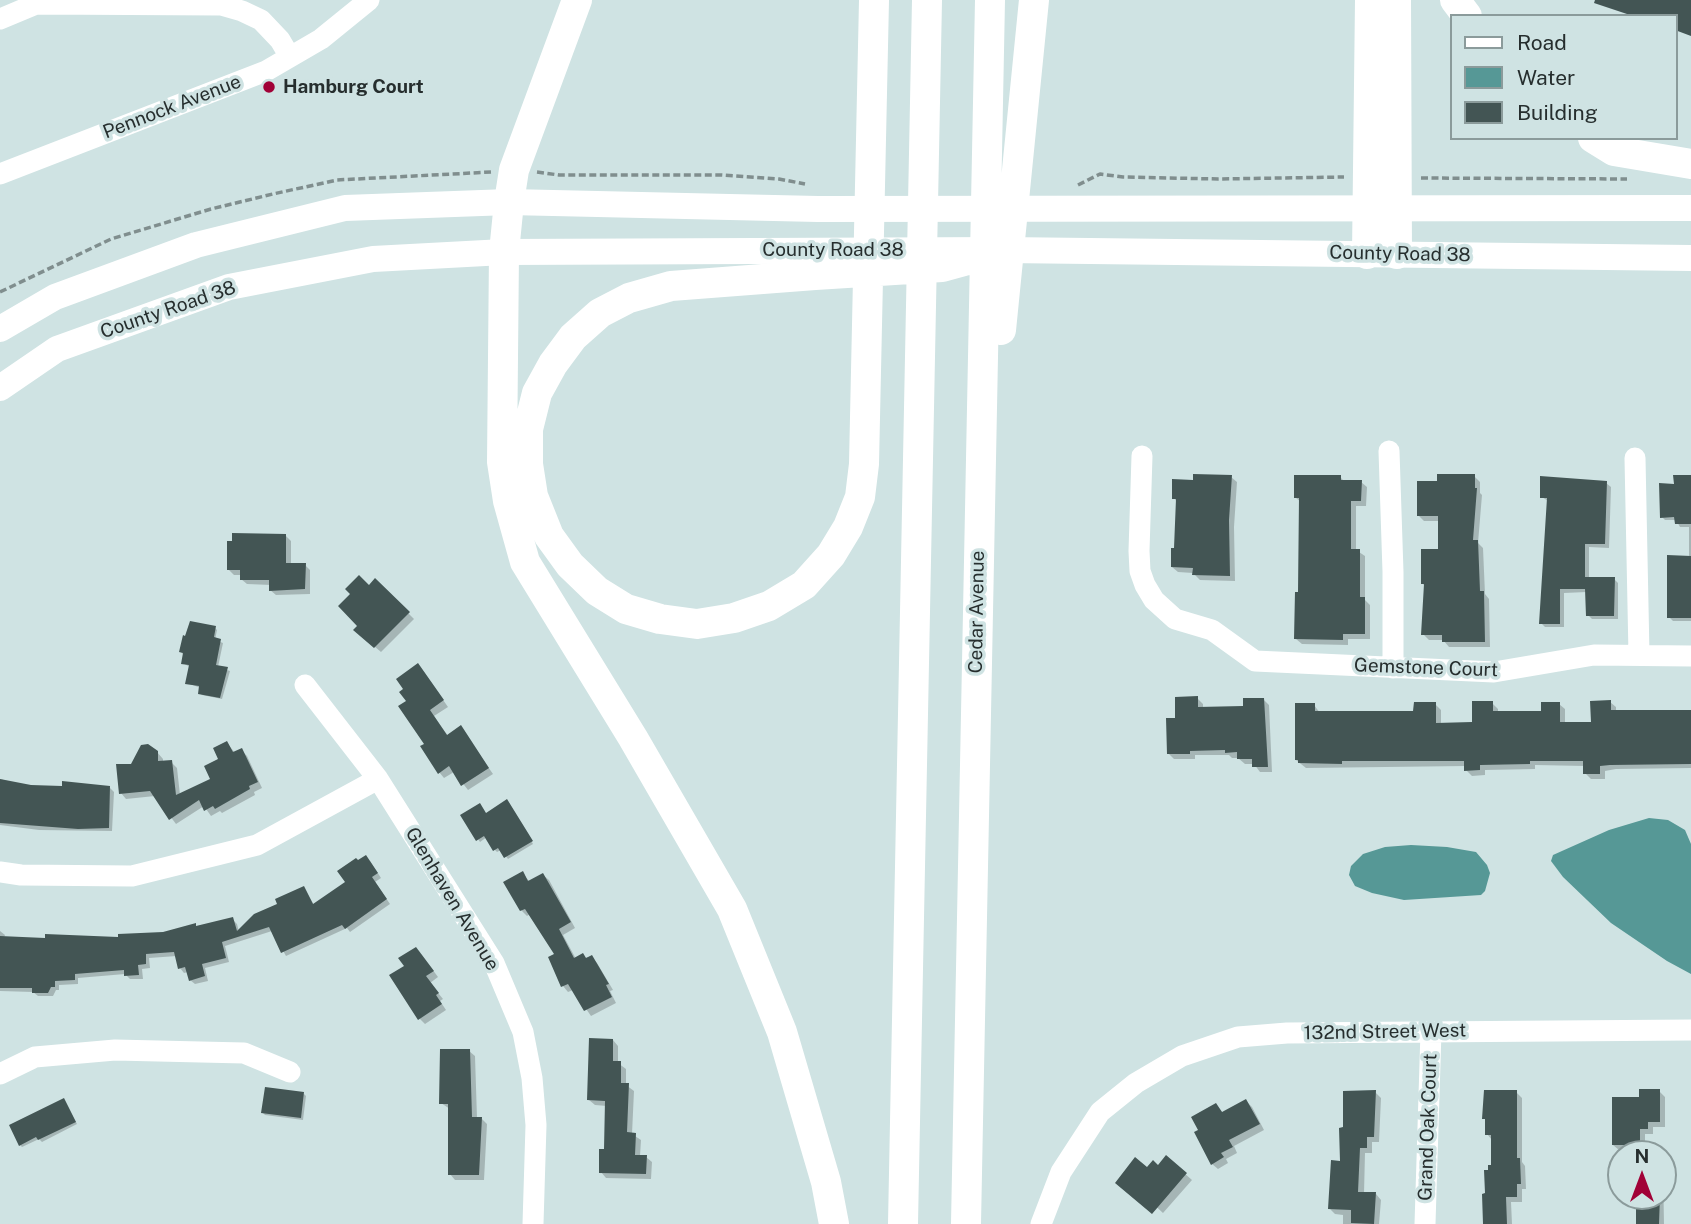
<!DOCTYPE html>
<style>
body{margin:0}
#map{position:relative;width:1691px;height:1224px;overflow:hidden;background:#cfe3e3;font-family:"Public Sans",sans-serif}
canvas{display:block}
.legend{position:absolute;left:1450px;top:14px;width:228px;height:126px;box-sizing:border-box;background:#cfe3e3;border:2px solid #8b9b9b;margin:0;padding:9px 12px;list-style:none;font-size:21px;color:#262e2e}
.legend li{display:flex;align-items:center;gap:14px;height:35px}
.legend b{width:35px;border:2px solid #8b9b9b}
.north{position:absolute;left:1607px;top:1140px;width:70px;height:70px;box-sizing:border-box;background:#cfe3e3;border:2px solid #8b9b9b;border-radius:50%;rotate:0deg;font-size:19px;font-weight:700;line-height:28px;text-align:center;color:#262e2e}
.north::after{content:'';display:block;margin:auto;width:24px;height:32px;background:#a10137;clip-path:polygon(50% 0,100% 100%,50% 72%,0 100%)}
</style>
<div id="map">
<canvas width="1691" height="1224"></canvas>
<ul class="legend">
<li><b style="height:9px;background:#fff"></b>Road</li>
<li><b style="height:19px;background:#569896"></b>Water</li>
<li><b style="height:19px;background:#435554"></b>Building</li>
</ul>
<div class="north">N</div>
</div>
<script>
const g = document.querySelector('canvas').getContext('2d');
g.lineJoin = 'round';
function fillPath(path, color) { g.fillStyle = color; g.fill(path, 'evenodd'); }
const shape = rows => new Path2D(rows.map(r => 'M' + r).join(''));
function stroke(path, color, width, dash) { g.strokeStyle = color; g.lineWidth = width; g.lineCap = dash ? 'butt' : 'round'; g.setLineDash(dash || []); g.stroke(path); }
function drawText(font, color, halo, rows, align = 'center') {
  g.font = font + ' "Public Sans",sans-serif'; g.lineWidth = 7; g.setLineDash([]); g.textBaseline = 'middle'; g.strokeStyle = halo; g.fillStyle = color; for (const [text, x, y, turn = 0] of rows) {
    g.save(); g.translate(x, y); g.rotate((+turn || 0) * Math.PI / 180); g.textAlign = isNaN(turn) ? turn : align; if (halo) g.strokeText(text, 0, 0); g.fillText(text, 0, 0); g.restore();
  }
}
fillPath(shape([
 [1649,818,1668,820,1685,830,1691,844,1691,974,1667,961,1611,923,1563,877,1551,861,1553,855,1609,830],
 [1411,845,1447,847,1476,852,1487,865,1490,873,1485,891,1481,895,1404,900,1372,893,1355,886,1349,875,1351,866,1363,854,1385,847]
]), '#569896');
fillPath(shape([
 [1474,476,1480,482,1480,493,1482,495,1478,543,1483,548,1485,594,1489,599,1490,647,1449,647,1443,640,1429,640,1423,634,1426,587,1422,583,1440,551,1440,521,1424,521,1419,516,1439,483],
 [1691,476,1691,621,1673,621,1669,617,1689,557,1689,527,1680,527,1676,520,1665,520,1662,517,1675,486],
 [1231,477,1237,482,1234,527,1235,581,1200,580,1193,573,1178,572,1172,567,1176,550,1177,502,1174,498,1194,481],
 [1340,477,1345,482,1361,482,1367,487,1366,506,1356,506,1356,550,1365,556,1365,600,1370,605,1370,639,1348,639,1348,645,1302,644,1296,639,1300,593,1301,502,1296,498],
 [1606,483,1611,487,1609,548,1589,547,1589,578,1614,579,1618,583,1618,619,1592,619,1588,615,1587,592,1564,593,1564,627,1545,627,1541,623,1548,501,1542,497],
 [285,535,291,541,291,564,305,565,310,570,310,594,276,595,270,590,271,585,247,584,241,579,241,575,234,575,228,569],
 [375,580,414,619,381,652,361,635,360,626,369,587],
 [215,628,217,630,215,640,223,643,218,667,230,671,222,699,202,695,200,693,201,688,187,683,190,667,183,663,184,655,181,652],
 [423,671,448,707,434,716,448,736,461,728,493,774,468,790,454,772,444,778,439,772,408,701],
 [1197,698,1203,704,1203,708,1245,708,1263,699,1269,705,1272,772,1260,772,1254,764,1245,764,1238,758,1232,758,1229,755,1195,755,1195,759,1174,759,1169,754,1177,719],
 [1610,702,1616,707,1616,712,1691,712,1691,768,1616,769,1605,771,1605,779,1591,779,1585,773,1585,766,1535,765,1535,769,1485,770,1485,775,1472,776,1466,770,1466,766,1306,768,1296,760,1314,705,1320,713,1415,713,1435,704,1441,710,1441,725,1473,724,1492,703,1498,709,1498,713,1543,713,1559,704,1565,709,1565,724,1593,724],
 [227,743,235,753,241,750,247,756,262,788,254,792,255,795,222,813,220,811,211,816,204,806,176,824,155,796,126,799,121,793,132,765,157,752,163,759,163,763,171,762,177,768,180,795,213,780],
 [0,779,30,787,110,788,114,792,112,831,39,830,0,825],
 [509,803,533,844,508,859,501,850,497,852,495,850,487,837,480,842,478,839],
 [370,861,381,878,375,882,390,904,350,932,347,928,286,956,272,931,225,946,229,962,205,968,208,981,195,984,190,980,188,972,184,973,180,968,177,956,149,958,150,968,142,969,143,979,130,979,125,974,78,978,78,984,59,985,59,990,56,990,53,996,38,996,33,992,0,991,0,931,5,935,4,938,120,939,163,933,232,919,237,924,239,932,304,888,314,905,347,883],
 [522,873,530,882,543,875,549,880,575,928,563,935,576,959,591,957,597,963,613,990,610,991,616,1003,591,1016,573,990,568,992,563,986,550,958,556,955,530,914,527,916,521,910],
 [421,954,438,977,430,983,443,999,440,1001,446,1010,425,1024,420,1019],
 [613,1040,618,1046,618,1063,626,1069,626,1085,634,1091,632,1134,641,1140,640,1156,646,1157,652,1162,651,1179,606,1178,601,1172,606,1151,607,1106,595,1105,589,1100],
 [469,1051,475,1056,477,1118,481,1118,487,1124,484,1180,455,1180,450,1174,450,1109,441,1103],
 [1659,1091,1665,1097,1665,1127,1653,1127,1653,1134,1645,1134,1645,1150,1619,1150,1613,1145,1641,1099],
 [1375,1092,1381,1098,1379,1142,1372,1142,1372,1153,1365,1153,1364,1194,1376,1194,1381,1200,1379,1224,1343,1224,1343,1215,1335,1214,1330,1209,1341,1162,1345,1129],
 [1516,1092,1522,1098,1522,1162,1525,1166,1526,1189,1522,1189,1522,1202,1511,1202,1512,1224,1485,1224,1487,1195,1492,1167,1492,1140,1487,1134,1487,1122,1484,1118],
 [304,1094,306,1096,303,1120,265,1115,263,1113],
 [64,1100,77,1124,42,1142,39,1139,22,1147,20,1145],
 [1246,1101,1252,1107,1264,1130,1234,1146,1237,1153,1226,1159,1228,1163,1218,1169,1212,1164,1201,1131,1216,1105,1223,1113],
 [1166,1157,1192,1180,1163,1213,1148,1199,1147,1170,1158,1167],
 [1663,1167,1664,1224,1637,1224,1638,1200,1633,1200,1628,1196,1663,1196]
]), '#0003');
fillPath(shape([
 [1595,0,1691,0,1691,36,1675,30,1675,16,1633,16,1594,3],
 [1193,474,1232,475,1229,520,1230,576,1192,575,1193,568,1171,567,1171,548,1174,548,1176,499,1172,499,1172,479,1193,480],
 [1437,474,1475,474,1475,488,1477,488,1473,540,1478,540,1480,591,1484,591,1485,642,1442,642,1442,635,1421,635,1424,584,1421,584,1421,549,1438,549,1438,516,1417,516,1417,481,1437,481],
 [1294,475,1341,475,1341,480,1362,480,1361,501,1351,501,1351,549,1360,549,1360,597,1365,597,1365,634,1343,634,1343,640,1294,639,1295,592,1298,592,1299,498,1294,498],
 [1673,475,1691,475,1691,524,1675,524,1674,517,1660,518,1659,483,1674,484],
 [1540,476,1607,481,1605,544,1585,544,1585,577,1615,577,1614,616,1586,616,1585,589,1560,589,1560,624,1539,624,1547,498,1540,498],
 [232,533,286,534,286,563,306,563,305,589,269,591,269,580,240,580,240,570,227,570,227,541,232,541],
 [1667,555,1691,556,1691,618,1667,618],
 [359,575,369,585,375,578,410,612,374,648,353,630,357,626,338,606,350,594,345,589],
 [190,621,216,626,214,637,221,639,216,665,228,667,220,698,198,694,199,686,185,684,189,665,181,664,183,653,179,652,183,635,185,636],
 [418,663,444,700,430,710,447,735,461,725,489,768,461,786,449,766,438,774,420,746,424,744,398,706,406,701,399,692,403,689,396,679],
 [1198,696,1198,707,1243,706,1243,698,1264,698,1268,767,1252,767,1252,759,1237,759,1237,752,1225,753,1225,750,1190,751,1190,754,1167,754,1166,718,1175,718,1175,697],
 [1611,700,1611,710,1691,710,1691,764,1610,765,1600,766,1600,774,1583,774,1583,761,1530,761,1530,764,1480,765,1480,770,1464,771,1464,761,1342,761,1342,764,1298,763,1298,760,1295,760,1295,703,1315,703,1315,711,1413,711,1414,702,1436,702,1436,723,1472,722,1472,701,1493,701,1493,711,1541,711,1541,702,1560,702,1560,722,1591,722,1590,701],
 [227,741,233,752,242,748,258,782,249,786,250,789,215,809,213,806,204,811,199,800,169,820,150,791,119,794,116,764,131,764,141,745,148,744,158,751,158,761,172,760,176,795,210,779,204,766,218,759,213,748],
 [0,779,31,785,62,786,62,781,110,786,109,828,78,829,0,823],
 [507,799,533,841,504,858,498,848,493,851,484,836,476,841,460,815,480,803,486,813],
 [366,855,378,873,372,877,387,899,345,929,342,925,281,953,269,927,222,942,226,958,202,964,205,976,189,981,185,967,178,969,174,952,146,954,146,964,138,965,139,975,124,976,124,970,75,974,75,980,55,981,55,987,51,987,48,993,32,993,32,988,0,988,0,936,45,938,45,934,118,937,118,934,163,932,196,923,196,926,233,917,237,931,254,914,277,904,275,899,304,886,313,904,345,882,337,871,356,858,358,860],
 [523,871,528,881,543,873,571,922,559,929,574,958,583,953,586,958,592,955,609,984,606,985,612,997,584,1011,568,984,561,987,548,957,554,954,525,909,520,911,503,882],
 [416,947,434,971,426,976,439,993,436,995,442,1004,418,1020,389,975,404,966,398,958],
 [589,1038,613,1039,613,1061,621,1061,621,1083,629,1083,627,1132,636,1133,635,1155,647,1155,646,1174,599,1173,599,1149,604,1149,605,1101,587,1100],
 [440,1049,470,1049,472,1117,482,1117,479,1175,448,1175,448,1104,439,1104],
 [265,1087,304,1092,301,1118,261,1113],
 [1639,1089,1660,1089,1660,1122,1648,1122,1648,1129,1640,1129,1640,1145,1612,1145,1612,1097,1639,1097],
 [1376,1090,1374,1137,1367,1137,1367,1148,1360,1148,1358,1192,1376,1192,1374,1224,1351,1223,1351,1210,1328,1209,1331,1160,1340,1161,1339,1128,1343,1127,1343,1091],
 [1484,1090,1517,1090,1517,1158,1520,1158,1521,1184,1517,1184,1517,1197,1506,1197,1507,1224,1483,1224,1482,1194,1485,1193,1484,1170,1488,1170,1488,1165,1491,1165,1491,1135,1485,1135,1485,1119,1482,1119],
 [64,1098,76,1122,38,1140,36,1137,19,1146,9,1125],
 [1246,1099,1260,1124,1229,1140,1233,1147,1221,1153,1224,1157,1211,1165,1194,1132,1198,1130,1191,1117,1216,1103,1222,1112],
 [1166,1155,1187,1173,1152,1214,1115,1183,1135,1157,1147,1167,1153,1160,1158,1165],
 [1636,1196,1660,1196,1659,1224,1636,1224]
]), '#435554');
stroke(shape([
 [537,172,559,175,721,175,779,179,805,184],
 [1421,178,1627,179],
 [1078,185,1100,174,1123,177,1218,179,1344,177],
 [0,292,111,239,211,209,273,194,337,180,491,172]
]), '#808e8e', 3.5, [7, 3.5]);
stroke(shape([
 [0,19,36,4,221,5,242,11,261,20,280,40,290,57],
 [0,174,266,71,321,39,369,0],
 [1389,451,1393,572,1393,668],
 [1142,456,1139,551,1140,571,1145,585,1154,600,1175,619,1212,630,1255,661,1494,672,1594,655,1691,656],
 [1635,458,1639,655],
 [305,685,378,779,494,963,523,1032,532,1078,536,1125,533,1224],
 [0,872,21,875,132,876,257,845,378,779],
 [0,1074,35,1057,115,1050,244,1053,290,1072],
 [1041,1224,1061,1172,1100,1112,1136,1083,1182,1056,1238,1037,1287,1033,1691,1030],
 [1425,1224,1431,1031]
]), '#fff', 21);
stroke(shape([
 [0,329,55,297,196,245,345,208,509,202,818,209,1691,208],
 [0,388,57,349,229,287,373,259,504,252,1004,250,1691,258]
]), '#fff', 26);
stroke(shape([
 [577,0,514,170,509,202,504,252,502,462,508,501,525,562,633,738,732,909,782,1032,826,1182,834,1224],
 [874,0,864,464,860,497,848,527,831,555,804,585,769,606,734,618,697,624,660,619,626,609,597,591,570,565,549,536,533,496,528,464,528,429,537,393,553,364,573,337,600,313,629,298,671,286,815,275,942,267,1004,250],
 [1396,0,1397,254],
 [1455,0,1467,16],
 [1593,138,1614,151,1691,164],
 [1367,254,1370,0],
 [1001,330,1034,0],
 [903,1224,927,0],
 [966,1224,990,0]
]), '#fff', 30);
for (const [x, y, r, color] of [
 [269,87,7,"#a10137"]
]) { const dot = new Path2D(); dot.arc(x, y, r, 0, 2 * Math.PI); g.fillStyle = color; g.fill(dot); stroke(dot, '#cfe3e3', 2.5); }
drawText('bold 19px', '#262e2e', '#cfe3e3', [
 ["Hamburg Court",283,87]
], 'left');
drawText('19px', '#262e2e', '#cfe3e3', [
 ["Pennock Avenue",172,107,-21],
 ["County Road 38",833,250],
 ["County Road 38",1400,254,1],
 ["County Road 38",168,310,-19],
 ["Cedar Avenue",977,612,-89],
 ["Gemstone Court",1426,668,2],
 ["Glenhaven Avenue",452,899,59],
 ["132nd Street West",1385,1032,-1],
 ["Grand Oak Court",1428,1127,-88]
]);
</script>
